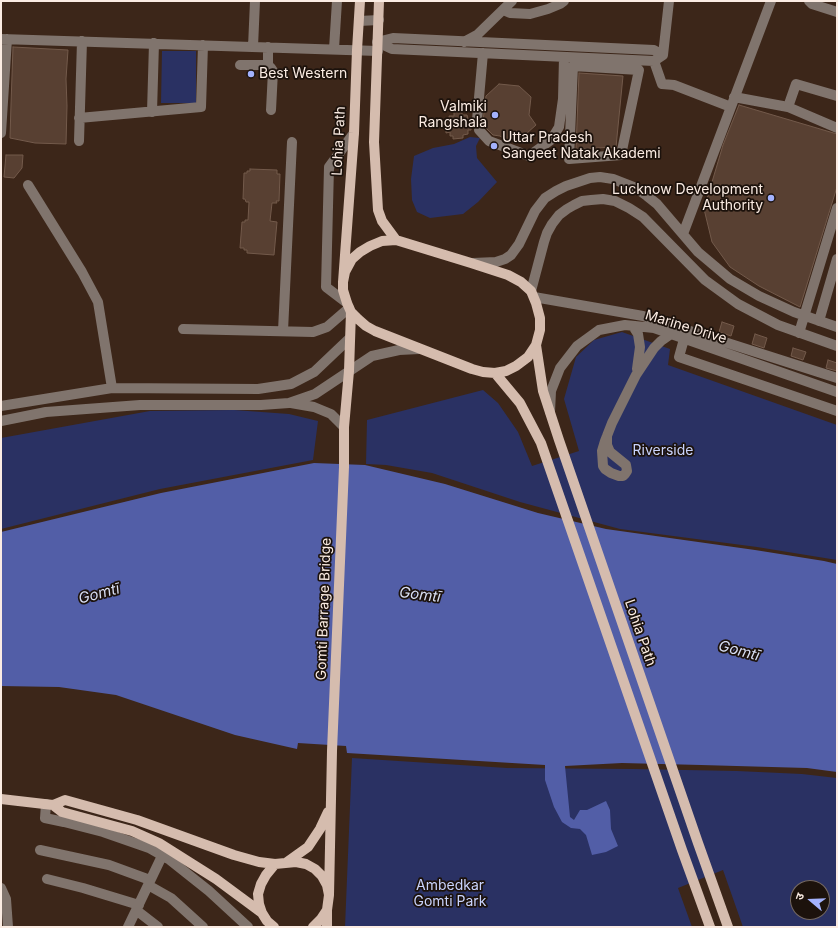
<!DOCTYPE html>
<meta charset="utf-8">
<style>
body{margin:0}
#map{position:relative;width:838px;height:928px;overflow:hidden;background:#3c2619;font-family:Inter,"Noto Sans Devanagari",sans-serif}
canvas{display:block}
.frame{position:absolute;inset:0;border:2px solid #fbece3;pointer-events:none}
.north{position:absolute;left:790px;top:880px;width:40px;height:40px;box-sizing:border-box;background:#1c120c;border:1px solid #756962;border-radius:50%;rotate:289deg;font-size:11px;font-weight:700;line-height:16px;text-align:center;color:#fbece3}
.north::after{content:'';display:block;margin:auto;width:14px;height:18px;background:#a3b2fd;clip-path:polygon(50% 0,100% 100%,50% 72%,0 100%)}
</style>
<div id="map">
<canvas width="838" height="928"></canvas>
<div class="frame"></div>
<div class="north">उ</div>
</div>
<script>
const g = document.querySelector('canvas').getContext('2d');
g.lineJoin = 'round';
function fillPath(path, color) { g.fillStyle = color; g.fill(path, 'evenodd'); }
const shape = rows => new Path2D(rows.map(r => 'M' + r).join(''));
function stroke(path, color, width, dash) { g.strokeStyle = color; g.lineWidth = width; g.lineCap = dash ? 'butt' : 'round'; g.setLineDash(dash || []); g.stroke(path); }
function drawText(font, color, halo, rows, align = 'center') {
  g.font = font + ' Inter,sans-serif'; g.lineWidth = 3.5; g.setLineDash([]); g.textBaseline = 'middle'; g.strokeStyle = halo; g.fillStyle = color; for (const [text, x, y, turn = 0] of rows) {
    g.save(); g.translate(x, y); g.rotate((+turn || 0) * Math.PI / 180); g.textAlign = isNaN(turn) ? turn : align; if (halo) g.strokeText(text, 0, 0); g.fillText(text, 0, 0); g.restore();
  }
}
fillPath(shape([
 [162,51,196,51,196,103,161,103],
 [470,137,480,138,476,146,477,158,497,182,478,202,463,214,430,218,417,212,412,200,411,179,414,156,433,148,454,144],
 [622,332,670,349,668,365,837,425,837,560,757,547,620,529,520,502,432,473,386,465,366,464,367,420,483,390,498,403,518,432,532,466,579,451,564,399,576,357,594,340],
 [234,410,289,414,318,421,313,460,160,489,1,529,1,438,150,411],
 [352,758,507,768,634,769,737,771,802,774,837,778,837,927,743,927,723,870,678,888,692,927,345,927],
 [798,888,822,888,822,912,798,912]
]), '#2a3163');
fillPath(shape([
 [314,463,365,465,445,484,538,513,606,529,755,550,824,561,837,564,837,772,807,768,701,765,622,763,565,766,570,817,574,820,580,810,587,810,606,801,610,810,611,829,618,846,606,852,592,855,586,835,580,829,571,828,562,822,554,807,545,780,545,765,347,753,346,746,298,743,297,749,235,735,116,695,59,687,1,686,1,532,161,493]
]), '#525ea7');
const building = shape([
 [13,47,68,50,66,79,67,106,66,144,35,143,10,138,11,104,13,47],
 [579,73,623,76,616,147,576,149,579,73],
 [499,84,519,86,531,97,529,115,536,125,517,142,513,138,508,141,500,136,493,135,482,124,483,121,486,96,499,84],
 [739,105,837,134,837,187,800,307,759,286,730,267,712,242,704,209,723,145,739,105],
 [454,111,462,111,462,115,467,115,468,119,471,119,471,130,468,130,468,134,463,135,463,138,453,139,453,136,450,136,450,132,446,133,446,121,450,121,449,116,454,116,454,111],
 [6,155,23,155,22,168,14,178,4,177,6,155],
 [250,169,277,170,277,174,280,174,279,201,276,201,277,203,272,203,270,221,277,222,274,255,247,253,247,250,244,250,244,248,240,248,242,222,245,222,245,220,248,220,249,202,246,202,245,199,243,199,244,173,247,173,247,171,250,171,250,169],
 [722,322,734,326,731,336,719,332,722,322],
 [755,334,767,338,764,348,752,344,755,334],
 [793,348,806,352,803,360,791,356,793,348],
 [828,360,837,363,837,371,826,368,828,360]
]);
fillPath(building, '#584032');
stroke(building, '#735a4b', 1);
stroke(shape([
 [809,1,812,4,837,12],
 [503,10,510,13,530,14,548,9,560,4,564,1],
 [359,21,379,20],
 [1,39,378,51],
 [377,42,392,49,654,61,663,55,669,1],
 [377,42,393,38,654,50,663,55],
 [464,42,477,35,512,1],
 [253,47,255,1],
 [268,47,268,65,271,68,273,71,271,110],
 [334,49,337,1],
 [654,61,662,84,674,85,731,107],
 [240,65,268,65],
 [573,66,639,70,621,155,569,159,573,66],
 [734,97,788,107,837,128],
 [788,107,796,84,837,96],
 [152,112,154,43],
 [79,118,201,107,203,45],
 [477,120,483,53],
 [479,130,489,141,529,156,551,140,559,127,563,99,564,57],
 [1,133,7,39],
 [79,141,82,41],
 [28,185,82,272,98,302,112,388],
 [683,234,771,1],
 [473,263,496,262,505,259,511,255,519,244,535,211,545,198,556,191,566,186,590,178,600,177,613,179,636,188,647,196,657,204,698,252,730,279,759,296,794,312,837,327],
 [531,291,544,242,547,233,552,224,559,215,567,209,574,205,582,201,591,200,603,199,615,201,629,208,643,217,705,280,738,304,778,325,837,346],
 [534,297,643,316,837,378],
 [347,303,326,287,329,167,354,133],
 [819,321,837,259],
 [633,326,638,334,640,347,637,369],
 [183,329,313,332,327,327,349,308],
 [283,331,292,142],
 [799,333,837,208],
 [684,339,679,357,837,411],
 [291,403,314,407,331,414,344,427],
 [1,406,112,388,258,389,291,384,314,372,334,353,350,338],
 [550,412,551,391,560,368,577,346,599,330,625,325,654,328,837,392],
 [1,421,46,412,140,405,261,405,289,403,315,394,372,356,399,350,419,349],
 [607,436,607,445,610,452,626,465,627,471,625,474,623,476,619,476,611,473,605,469,603,466,602,451,605,441,612,423,636,375,654,348,661,341,671,334],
 [46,804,45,818,64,822,103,832,149,848,170,860,209,891,248,927],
 [40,850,109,865,150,880],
 [47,879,83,888,139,905],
 [148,885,171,898,203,927],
 [1,888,6,899,8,927],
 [136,910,158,927],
 [128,927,162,856]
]), '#80746d', 10);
stroke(shape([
 [379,1,374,142,378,210,382,221,396,240],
 [343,282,345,272,352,259,360,252,370,246,382,241,396,240,471,263,508,275,521,282,531,291,536,303,540,318,540,330,536,345,528,357,516,366,506,371,495,373,483,372,472,369,375,331,366,326,358,319,351,312,347,303,343,290,343,282,354,133,357,50,360,1],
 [536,345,543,391,559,440,698,843,728,927],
 [495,373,520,403,541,443,682,850,710,927],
 [1,799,53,805,65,800,137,820,234,855,259,862,275,864,296,862,306,864,315,869,322,876,327,885,329,895,327,910,321,919,313,927],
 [53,805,62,812,132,831,159,843,216,879,262,913],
 [287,862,308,847,320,829,328,812],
 [329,895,332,751,344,467,344,427,349,371,351,312],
 [327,910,327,927],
 [274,927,267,921,262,913,259,904,258,894,261,884,266,875,275,864]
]), '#d5bcae', 10);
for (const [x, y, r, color] of [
 [251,74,4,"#a3b2fd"],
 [495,115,4,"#a3b2fd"],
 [494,146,4,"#a3b2fd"],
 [771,198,4,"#a3b2fd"]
]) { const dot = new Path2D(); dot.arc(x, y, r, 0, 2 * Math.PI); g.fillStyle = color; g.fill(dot); stroke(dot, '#1c120c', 1.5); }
drawText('14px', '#fbece3', '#1c120c', [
 ["Best Western",259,74],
 ["Valmiki",487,107,"right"],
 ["Rangshala",487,123,"right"],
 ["Uttar Pradesh",502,138],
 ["Sangeet Natak Akademi",502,154],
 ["Lucknow Development",763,190,"right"],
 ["Authority",763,206,"right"]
], 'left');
drawText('14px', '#fbece3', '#1c120c', [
 ["Lohia Path",339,141,-87],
 ["Marine Drive",686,327,17],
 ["Gomti Barrage Bridge",324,609,-88],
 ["Lohia Path",640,633,71]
]);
drawText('14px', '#c9d3fc', '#1c120c', [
 ["Riverside",663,451],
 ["Ambedkar",450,886],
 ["Gomti Park",450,902]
]);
drawText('italic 15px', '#d8def3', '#1c120c', [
 ["Gomtī",99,594,-15],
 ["Gomtī",420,595,7],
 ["Gomtī",739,651,15]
]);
</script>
